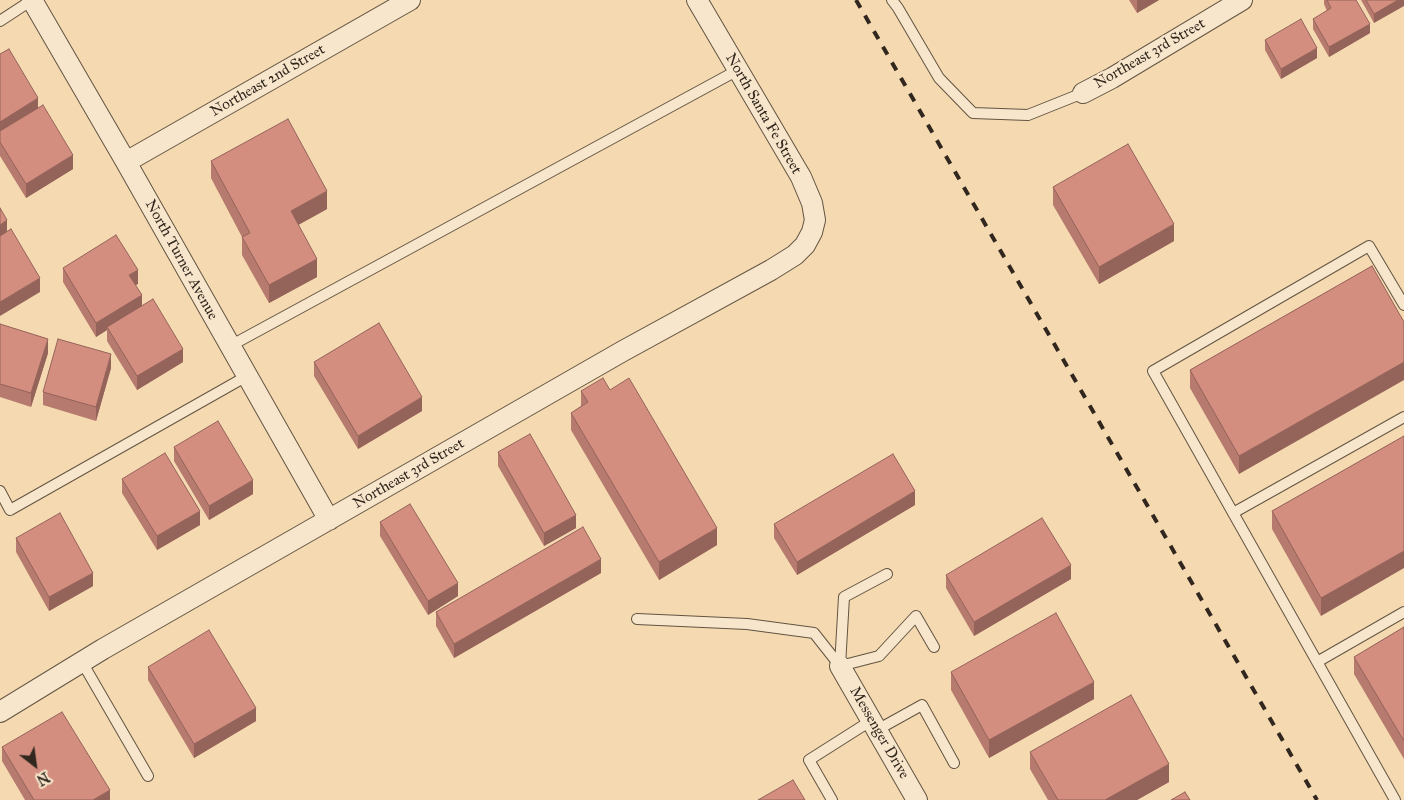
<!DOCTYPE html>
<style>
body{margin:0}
#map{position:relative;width:1404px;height:800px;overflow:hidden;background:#f5d9b0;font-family:"IM FELL Great Primer",serif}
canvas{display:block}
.north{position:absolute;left:10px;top:740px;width:50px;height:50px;-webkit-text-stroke:4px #f8e6cc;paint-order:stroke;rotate:150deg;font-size:14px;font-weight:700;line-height:20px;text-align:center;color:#31271e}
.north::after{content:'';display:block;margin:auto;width:18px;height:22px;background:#31271e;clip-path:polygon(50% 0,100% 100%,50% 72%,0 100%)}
</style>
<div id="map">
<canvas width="1404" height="800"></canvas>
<div class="north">N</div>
</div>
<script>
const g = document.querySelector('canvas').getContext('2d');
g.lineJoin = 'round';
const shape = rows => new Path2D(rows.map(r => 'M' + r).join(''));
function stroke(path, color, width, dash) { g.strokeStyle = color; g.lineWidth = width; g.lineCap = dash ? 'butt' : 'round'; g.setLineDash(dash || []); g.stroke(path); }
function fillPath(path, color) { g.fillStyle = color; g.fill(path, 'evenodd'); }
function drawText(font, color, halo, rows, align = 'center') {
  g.font = font + ' "IM FELL Great Primer",serif'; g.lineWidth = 4.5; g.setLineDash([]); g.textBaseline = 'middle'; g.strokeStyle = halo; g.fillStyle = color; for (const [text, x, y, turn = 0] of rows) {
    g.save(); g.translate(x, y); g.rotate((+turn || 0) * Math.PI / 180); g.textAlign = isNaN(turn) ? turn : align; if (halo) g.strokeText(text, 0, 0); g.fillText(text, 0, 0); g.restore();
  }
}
const service = shape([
 [892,0,898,8,939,78,973,113,1028,115,1083,93],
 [0,21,32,0],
 [230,346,738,70],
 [0,491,10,510,247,376],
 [1233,513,1404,417],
 [637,619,747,624,814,633,840,666],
 [82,662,148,776],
 [1317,662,1404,612],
 [840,666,879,656,916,616,934,647],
 [840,666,844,597,887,574],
 [877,730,922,705,954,763],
 [832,800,809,760,872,720],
 [1395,800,1153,371,1369,246,1404,305]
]);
const minor = shape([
 [32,0,126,162,329,520],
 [1083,93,1112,78,1242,0],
 [126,162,410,0],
 [840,666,917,800],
 [0,712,103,649,623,351,771,270,795,255,805,245,812,232,815,220,812,203,801,177,697,0]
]);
stroke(service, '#625442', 12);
stroke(minor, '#625442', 22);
stroke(service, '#f8e6cc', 10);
stroke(minor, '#f8e6cc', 20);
stroke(shape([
 [856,0,1317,800]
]), '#31271e', 4, [9, 9]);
fillPath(shape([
 [1129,0,1159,0,1137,13],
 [1324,0,1356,0,1370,33,1329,57,1313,29,1313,19,1327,11,1324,4],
 [1361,0,1404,0,1374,23],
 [1265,40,1317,58,1281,79,1265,50],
 [0,54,38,108,73,169,26,198,0,156],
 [211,161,327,209,298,225,317,277,269,303,242,255,242,237,211,178],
 [1053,187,1174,241,1099,284,1053,205],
 [1372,266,1239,474,1190,388,1190,370],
 [63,268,138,284,135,285,142,306,183,362,137,390,107,341,107,330,96,337,63,282],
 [0,324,48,353,31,407,0,397],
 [314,362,422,411,358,449,314,376],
 [111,368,96,421,43,405,43,392],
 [610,390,717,545,659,580,571,430,571,413,581,406,581,391],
 [1404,436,1321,616,1272,529,1272,511],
 [174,447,253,494,209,520,174,461],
 [498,452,576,528,544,546,498,466],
 [122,479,200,525,157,550,122,493],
 [915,505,797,575,774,538,774,524],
 [380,522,458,596,428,615,380,536],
 [16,538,93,586,49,611,16,552],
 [601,573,454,658,436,626,436,612],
 [946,575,1071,579,974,636,946,588],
 [1404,627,1404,759,1354,674,1354,657],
 [148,667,256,721,194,758,148,680],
 [951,672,1094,699,989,758,951,690],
 [2,747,110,800,25,800,2,761],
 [1030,752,1169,782,1137,800,1048,800,1030,769]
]), '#b67a6e');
fillPath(shape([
 [1137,0,1159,0,1137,13],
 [1398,0,1404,0,1404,6,1374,23,1374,14],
 [1370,24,1370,33,1329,57,1329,47],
 [1317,48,1317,58,1281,79,1281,69],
 [38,98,38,112,0,135,0,122],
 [73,155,73,169,26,198,26,184],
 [327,191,327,209,291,229,291,211],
 [7,220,7,234,0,238,0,225],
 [1174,224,1174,241,1099,284,1099,267],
 [317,259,317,277,269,303,269,285],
 [138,270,138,284,129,288,129,275],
 [40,278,40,292,0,316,0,302],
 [142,295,142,309,107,327,107,330,96,337,96,323],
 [48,339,48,353,31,407,31,393],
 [183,349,183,362,137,390,137,376],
 [111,354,111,368,96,421,96,407],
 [1404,362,1404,380,1239,474,1239,456],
 [422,397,422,411,358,449,358,436],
 [253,480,253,494,209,520,209,506],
 [915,491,915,505,797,575,797,562],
 [200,511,200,525,157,550,157,536],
 [576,515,576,528,544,546,544,533],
 [717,528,717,545,659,580,659,562],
 [1404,551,1404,568,1321,616,1321,598],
 [601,559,601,573,454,658,454,644],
 [1071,565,1071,579,974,636,974,622],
 [93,573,93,586,49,611,49,597],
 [458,583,458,596,428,615,428,601],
 [1094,682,1094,699,989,758,989,740],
 [256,708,256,721,194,758,194,744],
 [1169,764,1169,782,1137,800,1105,800],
 [110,790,110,800,93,800]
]), '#94635a');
const building = shape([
 [1327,0,1356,0,1370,24,1329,47,1313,19,1331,8,1327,0],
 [1366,0,1398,0,1374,14,1366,0],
 [1301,19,1317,48,1281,69,1265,40,1301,19],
 [9,49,38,98,0,122,0,54,9,49],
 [43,105,73,155,26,184,0,142,0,131,43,105],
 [288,119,327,191,291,211,317,259,269,285,242,237,250,233,211,161,288,119],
 [1128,144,1174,224,1099,267,1053,187,1128,144],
 [0,208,7,220,0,225,0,208],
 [11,229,40,278,0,302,0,236,11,229],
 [116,235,138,270,129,275,142,295,96,323,63,268,116,235],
 [1372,266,1404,322,1404,362,1239,456,1190,370,1372,266],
 [153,299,183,349,137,376,107,327,153,299],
 [379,323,422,397,358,436,314,362,379,323],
 [0,324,48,339,31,393,0,384,0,324],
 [58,339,111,354,96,407,43,392,58,339],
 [603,378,610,390,629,378,717,528,659,562,571,413,588,402,581,391,603,378],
 [218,421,253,480,209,506,174,447,218,421],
 [530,434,576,515,544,533,498,452,530,434],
 [1404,436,1404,551,1321,598,1272,511,1404,436],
 [165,453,200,511,157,536,122,479,165,453],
 [893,454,915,491,797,562,774,524,893,454],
 [410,504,458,583,428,601,380,522,410,504],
 [60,513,93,573,49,597,16,538,60,513],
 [1042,518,1071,565,974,622,946,575,1042,518],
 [583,527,601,559,454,644,436,612,583,527],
 [1056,613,1094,682,989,740,951,672,1056,613],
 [1404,627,1404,741,1354,657,1404,627],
 [209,630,256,708,194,744,148,667,209,630],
 [1131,695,1169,764,1105,800,1058,800,1030,752,1131,695],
 [62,712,110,790,93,800,34,800,2,747,62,712],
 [793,780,805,800,758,800,793,780],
 [1185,792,1190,800,1171,800,1185,792]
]);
fillPath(building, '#d48e80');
stroke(building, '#94635a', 1);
drawText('15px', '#31271e', '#f8e6cc', [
 ["Northeast 3rd Street",1150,54,-30],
 ["Northeast 2nd Street",268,81,-30],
 ["North Santa Fe Street",763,114,60],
 ["North Turner Avenue",181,260,61],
 ["Northeast 3rd Street",409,474,-30],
 ["Messenger Drive",879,733,60]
]);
</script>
